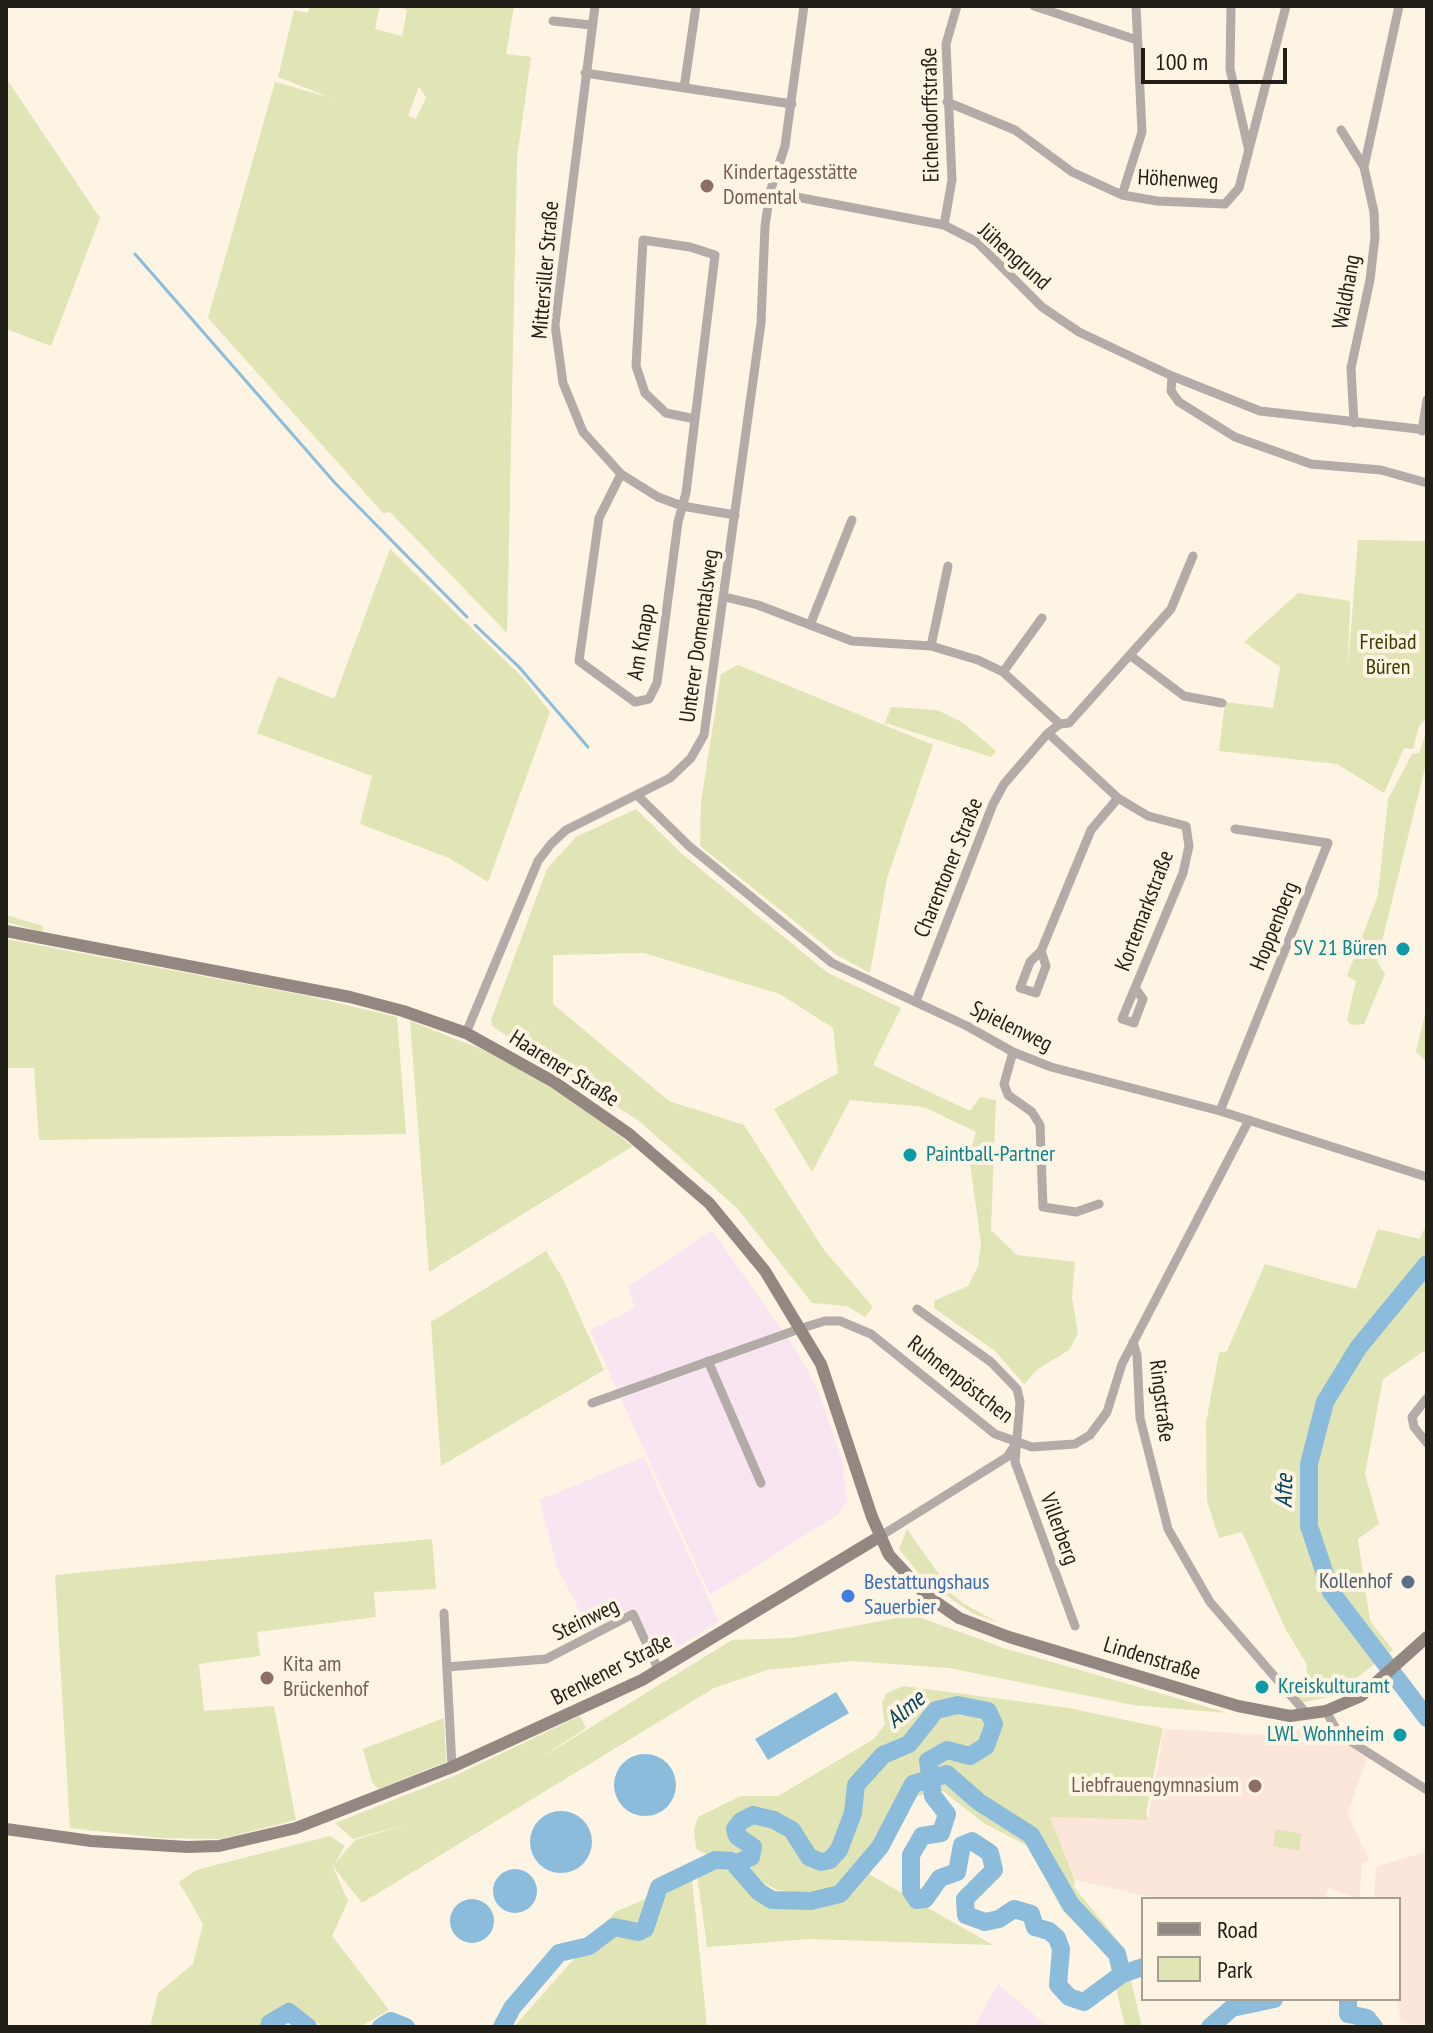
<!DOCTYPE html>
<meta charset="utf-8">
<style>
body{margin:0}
#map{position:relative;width:1433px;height:2033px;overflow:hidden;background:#fdf4e3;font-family:"PT Sans Narrow",sans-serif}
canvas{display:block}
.frame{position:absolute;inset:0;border:8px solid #211e18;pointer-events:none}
.legend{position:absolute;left:1141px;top:1897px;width:260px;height:104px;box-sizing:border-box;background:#fdf4e3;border:2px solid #a59e92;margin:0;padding:10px 14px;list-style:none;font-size:24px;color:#211e18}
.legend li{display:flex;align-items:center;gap:16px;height:40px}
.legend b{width:40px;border:2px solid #a59e92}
.scale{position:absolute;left:1141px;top:48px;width:146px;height:36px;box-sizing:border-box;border:4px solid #211e18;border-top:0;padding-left:10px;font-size:24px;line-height:28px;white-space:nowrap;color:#211e18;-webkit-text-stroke:6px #fdf4e3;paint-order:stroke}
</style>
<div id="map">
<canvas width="1433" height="2033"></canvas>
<div class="frame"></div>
<ul class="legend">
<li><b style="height:10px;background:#938781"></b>Road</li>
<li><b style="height:22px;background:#e1e4b5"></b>Park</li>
</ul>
<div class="scale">100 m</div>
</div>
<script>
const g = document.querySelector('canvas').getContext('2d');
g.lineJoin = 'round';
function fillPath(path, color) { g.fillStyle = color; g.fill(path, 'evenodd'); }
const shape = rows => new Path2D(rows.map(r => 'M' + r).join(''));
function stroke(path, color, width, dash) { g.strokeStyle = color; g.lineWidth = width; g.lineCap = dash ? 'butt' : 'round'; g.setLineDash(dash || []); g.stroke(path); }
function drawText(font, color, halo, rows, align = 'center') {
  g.font = font + ' "PT Sans Narrow",sans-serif'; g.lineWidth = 8; g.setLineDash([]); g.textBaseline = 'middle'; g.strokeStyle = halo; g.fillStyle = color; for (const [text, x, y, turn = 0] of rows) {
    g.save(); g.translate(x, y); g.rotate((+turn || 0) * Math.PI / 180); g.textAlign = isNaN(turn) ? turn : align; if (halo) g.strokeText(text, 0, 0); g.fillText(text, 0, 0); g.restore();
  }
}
fillPath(shape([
 [712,1230,796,1350,817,1388,843,1462,847,1501,837,1515,710,1595,590,1330,635,1308,628,1287],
 [644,1457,719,1621,659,1658,635,1607,590,1631,557,1567,539,1500],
 [998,1984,1048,2027,974,2027]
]), '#f9e4f2');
fillPath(shape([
 [1321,1725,1367,1759,1347,1814,1369,1860,1362,1863,1359,1899,1328,1888,1325,1899,1159,1899,1076,1880,1050,1817,1148,1820,1164,1729,1269,1735],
 [1427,1851,1427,2026,1401,2023,1397,1999,1399,1899,1374,1899,1376,1867]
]), '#fce6d9');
fillPath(shape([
 [310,6,380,6,375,29,402,36,407,10,397,6,514,6,506,54,531,57,517,158,507,633,390,512,383,513,208,318,275,82,331,98,278,77,294,10,308,13],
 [419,86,426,98,416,119,408,116],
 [6,78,100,218,51,346,6,329],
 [1358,540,1427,541,1427,718,1419,726,1413,749,1404,748,1384,793,1337,764,1219,751,1225,702,1273,708,1280,667,1244,642,1298,593,1350,601,1348,667],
 [390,549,523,678,550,712,488,882,449,858,360,824,372,776,257,733,278,676,334,699],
 [738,665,933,745,887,878,870,973,837,955,700,846,701,802,721,674],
 [891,707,937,710,962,722,996,751,991,757,885,723],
 [1427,730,1427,760,1377,961,1385,974,1364,1024,1351,1025,1347,1020,1356,981,1347,976,1378,895,1388,799,1412,754,1419,753],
 [636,809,682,854,828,973,901,1008,873,1065,970,1111,980,1097,996,1100,991,1230,1017,1255,1075,1262,1072,1297,1078,1334,1069,1350,1038,1369,1024,1384,995,1351,934,1308,934,1301,968,1286,978,1266,981,1244,969,1156,976,1132,924,1107,850,1100,812,1172,774,1109,838,1073,833,1028,780,994,644,953,553,955,553,1004,669,1101,744,1125,824,1250,873,1307,865,1317,847,1306,812,1303,737,1208,682,1159,639,1121,492,1026,491,1020,547,869,576,837],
 [6,915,43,926,42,932,6,922],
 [6,939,308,996,397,1017,406,1134,39,1140,34,1068,6,1068],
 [1427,1006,1427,1063,1416,1051],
 [410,1021,481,1049,555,1088,633,1146,429,1272],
 [1427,1222,1427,1349,1383,1379,1365,1474,1379,1524,1358,1539,1370,1621,1393,1650,1333,1696,1299,1703,1289,1685,1307,1674,1306,1663,1286,1630,1242,1532,1219,1538,1207,1501,1206,1423,1219,1353,1227,1351,1265,1264,1356,1289,1378,1229,1420,1239],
 [546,1251,563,1279,604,1370,441,1466,431,1322],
 [907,1529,940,1576,941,1585,964,1604,999,1623,972,1613,925,1581,899,1549],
 [432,1539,436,1589,374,1592,376,1617,257,1632,260,1656,199,1664,204,1711,274,1706,296,1820,220,1839,160,1838,70,1828,55,1575],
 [913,1615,1007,1649,1228,1713,1133,1705,949,1668,852,1661,767,1670,714,1688,362,1903,332,1865,348,1901,332,1936,389,2010,360,2027,324,2027,291,2006,266,2019,264,2027,150,2027,158,1993,193,1964,203,1924,179,1882,196,1870,330,1836,345,1846,334,1865,355,1840,411,1823,353,1839,335,1823,454,1776,580,1716,586,1728,536,1761,732,1640,791,1638],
 [904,1686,1069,1708,1163,1728,1146,1813,1148,1820,1050,1817,1075,1880,1074,1887,1123,1947,1142,2027,1125,2027,1109,1957,1062,1910,1028,1846,985,1824,943,1791,912,1797,885,1850,867,1873,993,1945,810,1939,707,1947,697,1874,716,1869,730,1871,769,1907,814,1907,844,1898,866,1873,855,1864,838,1886,809,1894,777,1890,764,1883,735,1852,706,1854,696,1849,694,1830,698,1817,741,1796,778,1796,874,1739,885,1724,882,1703,887,1693],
 [444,1718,446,1762,378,1789,372,1782,363,1749],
 [1276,1829,1302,1834,1299,1851,1273,1846],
 [692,1879,707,2027,514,2027,615,1912]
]), '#e1e4b5');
fillPath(shape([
 [836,1692,849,1713,768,1760,755,1739],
 '614 1785a31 31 0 1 1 62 0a31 31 0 1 1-62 0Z',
 '530 1842a31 31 0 1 1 62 0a31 31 0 1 1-62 0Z',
 '493 1891a22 22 0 1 1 44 0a22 22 0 1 1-44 0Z',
 '450 1921a22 22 0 1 1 44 0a22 22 0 1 1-44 0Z'
]), '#8bbcdb');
stroke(shape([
 [135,254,335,483,467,617],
 [475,625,519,667,588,747]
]), '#8bbcdb', 3);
stroke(shape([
 [1427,1264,1358,1348,1325,1402,1309,1464,1309,1526,1331,1592,1427,1718],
 [735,1864,751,1857,753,1847,737,1836,735,1829,741,1821,753,1815,774,1820,792,1830,809,1857,821,1862,830,1860,839,1850,853,1813,856,1785,883,1755,909,1744,936,1710,958,1705,988,1711,994,1724,986,1746,970,1756,947,1750,928,1761,933,1796,947,1814,941,1833,922,1836,911,1855,911,1891,917,1900,925,1899,940,1878,957,1872,962,1845,972,1841,990,1853,994,1870,965,1899,966,1915,985,1922,999,1919,1014,1909,1031,1914,1035,1927,1049,1931,1057,1938,1061,1949,1058,1985,1069,1997,1084,2002,1122,1974,1143,1967],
 [1348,1999,1348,2014,1367,2018,1374,2027],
 [269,2027,270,2023,289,2012,308,2027],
 [381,2027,391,2021,406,2027],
 [502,2027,512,2008,559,1953,589,1946,614,1927,638,1932,645,1929,659,1887,715,1860,732,1861,759,1892,772,1900,811,1901,840,1894,880,1847,913,1784,947,1774,979,1802,1031,1835,1071,1905,1117,1954,1122,1974],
 [1210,2027,1232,2008,1274,1999]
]), '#8bbcdb', 18);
stroke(shape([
 [595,6,555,325,563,383,583,432,621,474,658,497,682,506,735,515],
 [1034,6,1137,40],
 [1231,6,1230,69,1248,147],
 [553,21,591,25],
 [585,73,792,104],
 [684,88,696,6],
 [947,102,1015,130,1072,172,1122,195,1157,201,1225,204,1239,188,1286,6],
 [1341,130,1364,167],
 [770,192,944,225,977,242,1042,307,1079,332,1172,376,1260,411,1427,430],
 [1122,195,1142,132,1136,6],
 [944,225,952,180,946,44,957,6],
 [1172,376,1171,391,1179,402,1235,437,1311,464,1381,470,1427,483],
 [1354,423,1351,368,1370,280,1375,237,1374,212,1364,167,1399,6],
 [1422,431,1427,400],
 [621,474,599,518,579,661,635,702,649,699,657,683,678,522,686,493,715,255,690,247,643,240,636,366,645,393,666,413,695,419],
 [725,597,758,605,852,641,931,646,978,660,1003,672,1060,724],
 [810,625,852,520],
 [931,646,948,566],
 [1131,656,1184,696,1222,703],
 [1003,672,1042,618],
 [1048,733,1118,798,1148,816,1186,826,1189,846,1183,873,1122,1019,1134,1023,1143,999,1135,988],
 [638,796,689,846,832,963,967,1026,1013,1052,1051,1067,1220,1111,1427,1177],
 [1041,951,1046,966,1036,993,1020,988,1030,962,1041,951,1091,830,1118,798],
 [916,1001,993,804,1004,784,1048,733,1060,724,1069,723,1171,609,1193,556],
 [466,1033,538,861,551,844,566,830,670,778,691,758,704,735,761,323,765,226,770,192,785,146,804,6],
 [1013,1052,1004,1084,1008,1095,1032,1112,1040,1125,1043,1207,1076,1212,1099,1204],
 [1220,1111,1328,843,1235,829],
 [917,1309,991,1362,1017,1389,1020,1402,1015,1462,1075,1626],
 [1133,1342,1137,1355,1140,1418,1168,1529,1210,1602,1307,1714],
 [708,1361,761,1483],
 [1427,1398,1412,1417,1414,1427,1427,1443],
 [592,1403,802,1328,825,1321,840,1321,871,1334,995,1434,1032,1447,1075,1444,1090,1435,1107,1412,1122,1364,1249,1120],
 [879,1537,1007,1457,1015,1445],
 [444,1613,452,1767],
 [447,1667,546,1659,633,1614,659,1671],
 [1326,1711,1337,1731,1350,1741,1427,1790]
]), '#b3aba7', 9);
stroke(shape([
 [6,931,350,997,403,1011,466,1033,554,1082,629,1134,709,1203,765,1271,821,1364,872,1517,889,1555,926,1595,959,1618,1009,1637,1238,1706,1290,1716,1326,1711,1361,1696,1427,1637],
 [6,1829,91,1841,187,1847,219,1846,296,1828,452,1767,642,1680,879,1537]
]), '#938781', 12);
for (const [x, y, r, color] of [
 [707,186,8,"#8d6e63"],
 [1403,949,8,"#0f9aa8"],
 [910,1155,8,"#0f9aa8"],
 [1408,1582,8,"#5c6f8a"],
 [848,1596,8,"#3f7fe0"],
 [267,1678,8,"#8d6e63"],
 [1262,1687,8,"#0f9aa8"],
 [1400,1735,8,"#0f9aa8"],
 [1255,1786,8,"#8d6e63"]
]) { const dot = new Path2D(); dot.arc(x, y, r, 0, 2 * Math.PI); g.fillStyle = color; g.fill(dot); stroke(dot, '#fdf4e3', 3); }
drawText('22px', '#211e18', '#fdf4e3', [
 ["Eichendorffstraße",931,115,-91],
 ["Höhenweg",1178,180,3],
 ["Jühengrund",1014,257,42],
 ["Mittersiller Straße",546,270,-85],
 ["Waldhang",1347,292,-80],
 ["Unterer Domentalsweg",700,636,-82],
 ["Am Knapp",642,642,-80],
 ["Charentoner Straße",949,868,-68],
 ["Kortemarkstraße",1145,911,-69],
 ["Hoppenberg",1275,926,-68],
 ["Spielenweg",1011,1027,26],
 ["Haarener Straße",564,1069,32],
 ["Ruhnenpöstchen",960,1380,38],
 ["Ringstraße",1161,1401,83],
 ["Villerberg",1059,1529,70],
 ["Steinweg",586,1620,-26],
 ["Lindenstraße",1152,1659,17],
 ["Brenkener Straße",612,1670,-27]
]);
drawText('22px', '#785e54', '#fdf4e3', [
 ["Kindertagesstätte",723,173],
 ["Domental",723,198],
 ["Kita am",283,1665],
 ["Brückenhof",283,1690],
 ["Liebfrauengymnasium",1239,1786,"right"]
], 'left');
drawText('22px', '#3b3c00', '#fdf4e3', [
 ["Freibad",1388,643],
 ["Büren",1388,668]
]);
drawText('22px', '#0d838f', '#fdf4e3', [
 ["SV 21 Büren",1387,949],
 ["Paintball-Partner",926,1155,"left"],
 ["Kreiskulturamt",1278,1687,"left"],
 ["LWL Wohnheim",1384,1735]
], 'right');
drawText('22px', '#4e5e75', '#fdf4e3', [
 ["Kollenhof",1392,1582]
], 'right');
drawText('22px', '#366cbe', '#fdf4e3', [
 ["Bestattungshaus",864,1583],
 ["Sauerbier",864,1608]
], 'left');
drawText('italic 24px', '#004260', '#fdf4e3', [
 ["Afte",1285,1491,-89],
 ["Alme",906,1710,-41]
]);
</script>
